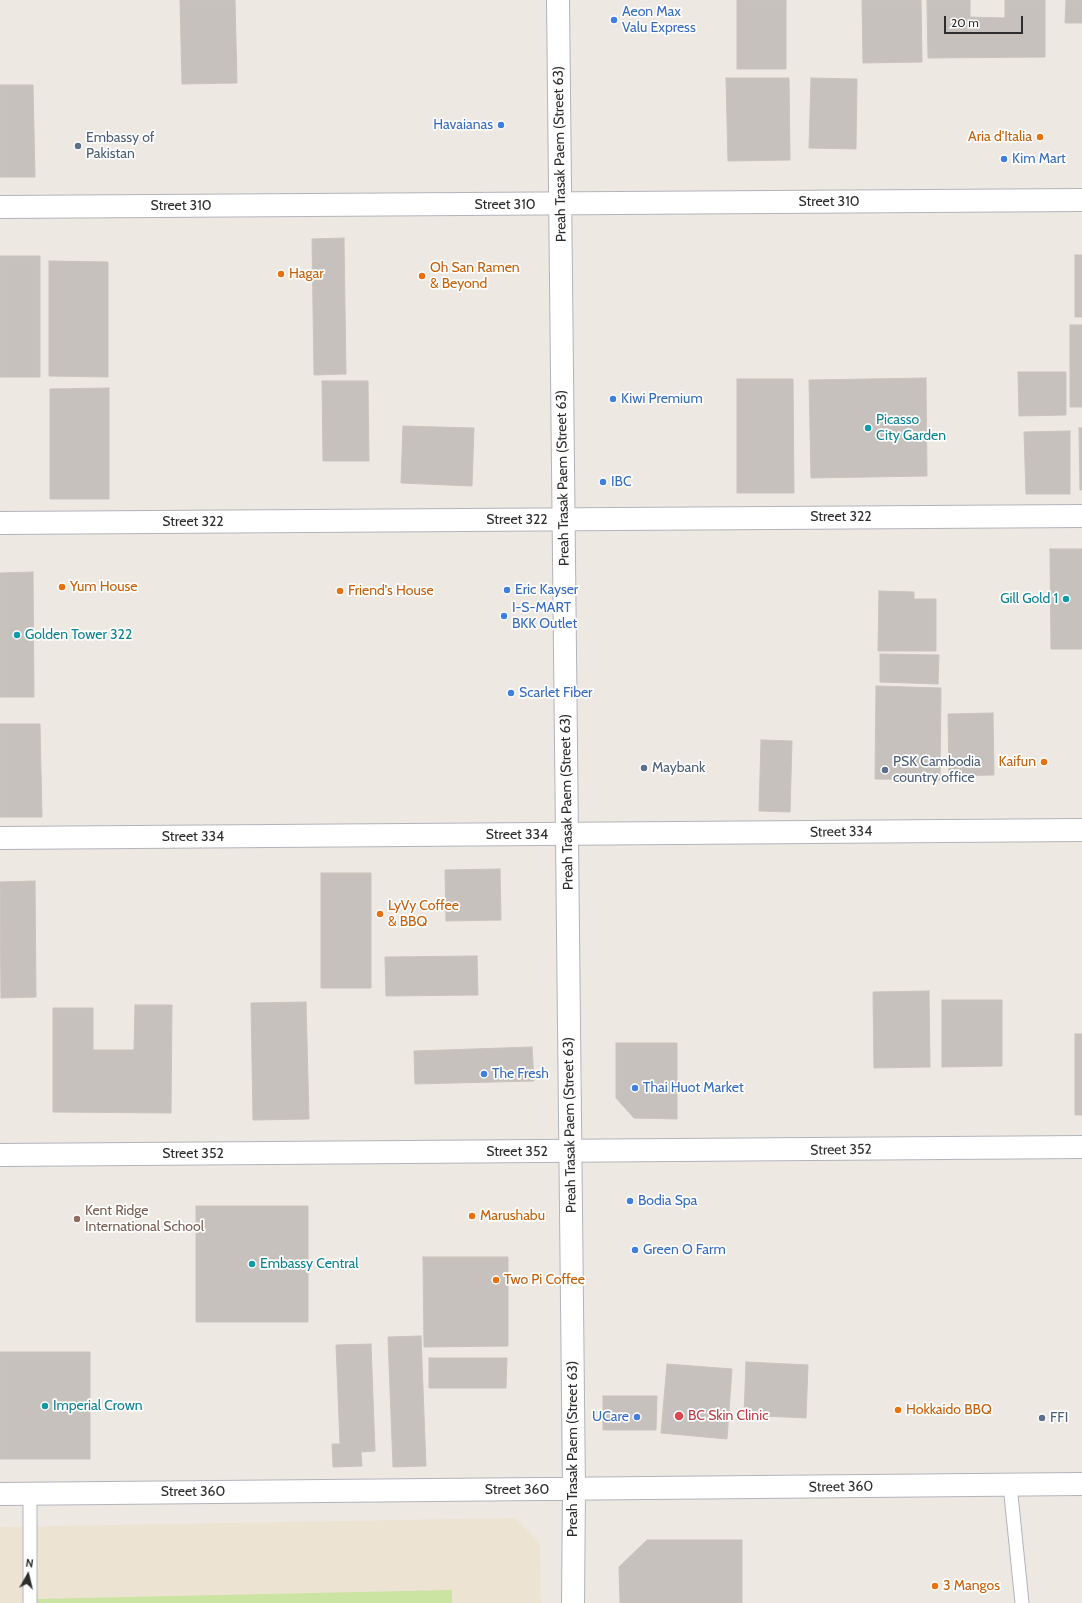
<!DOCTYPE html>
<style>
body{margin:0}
#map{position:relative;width:1082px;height:1603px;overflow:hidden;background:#ede8e2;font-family:Cabin,sans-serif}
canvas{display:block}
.north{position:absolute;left:8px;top:1555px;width:40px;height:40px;-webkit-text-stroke:3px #fff;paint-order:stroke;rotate:8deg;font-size:11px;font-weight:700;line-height:16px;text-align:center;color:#2d2d2d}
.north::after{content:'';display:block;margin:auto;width:14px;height:18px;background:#2d2d2d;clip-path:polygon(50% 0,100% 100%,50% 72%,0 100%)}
.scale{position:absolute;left:944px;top:16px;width:79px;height:18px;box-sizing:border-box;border:2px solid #2d2d2d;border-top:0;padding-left:5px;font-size:12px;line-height:14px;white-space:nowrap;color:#2d2d2d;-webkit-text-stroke:3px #fff;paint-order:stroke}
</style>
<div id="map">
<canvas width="1082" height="1603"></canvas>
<div class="north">N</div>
<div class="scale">20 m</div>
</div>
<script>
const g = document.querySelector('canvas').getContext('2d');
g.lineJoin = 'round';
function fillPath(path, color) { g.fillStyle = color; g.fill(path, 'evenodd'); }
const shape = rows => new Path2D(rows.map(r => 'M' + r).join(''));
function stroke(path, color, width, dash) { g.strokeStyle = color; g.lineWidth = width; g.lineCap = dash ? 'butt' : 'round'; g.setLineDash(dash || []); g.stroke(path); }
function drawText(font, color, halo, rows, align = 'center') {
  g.font = font + ' Cabin,sans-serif'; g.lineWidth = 3.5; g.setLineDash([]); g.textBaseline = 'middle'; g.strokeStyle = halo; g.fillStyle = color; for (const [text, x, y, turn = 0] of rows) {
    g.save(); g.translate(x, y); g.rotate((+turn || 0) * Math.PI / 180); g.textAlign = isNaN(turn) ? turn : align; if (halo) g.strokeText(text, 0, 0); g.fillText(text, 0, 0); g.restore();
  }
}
fillPath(shape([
 [515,1518,540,1543,541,1603,0,1603,0,1527]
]), '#ede3d3');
fillPath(shape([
 [452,1590,452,1603,37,1603,37,1599]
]), '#cbe4a1');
const building = shape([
 [180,0,235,0,237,83,182,84,180,0],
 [737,0,786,0,786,69,737,69,737,0],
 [862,0,921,0,922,62,863,63,862,0],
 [927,0,970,0,970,17,1005,18,1005,0,1045,0,1045,57,928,58,927,0],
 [1066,0,1082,0,1082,23,1065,23,1066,0],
 [726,78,789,78,790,160,728,161,726,78],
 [811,78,857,79,856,149,809,148,811,78],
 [0,85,33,85,35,177,0,177,0,85],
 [344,238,346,374,314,375,312,239,344,238],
 [1075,255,1082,255,1082,317,1075,317,1075,255],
 [0,256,40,256,40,377,0,377,0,256],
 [49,261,108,262,108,377,49,376,49,261],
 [1070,325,1082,325,1082,407,1070,407,1070,325],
 [1018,372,1066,372,1066,415,1019,416,1018,372],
 [926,378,927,476,811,478,809,380,926,378],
 [737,379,793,379,794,493,737,493,737,379],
 [322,381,368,381,369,461,323,461,322,381],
 [109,388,109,499,50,499,50,389,109,388],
 [403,426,474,428,472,486,401,483,403,426],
 [1079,428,1082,428,1082,490,1080,490,1079,428],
 [1070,431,1070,494,1026,494,1024,432,1070,431],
 [1050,549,1082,549,1082,649,1051,649,1050,549],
 [33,572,34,697,0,697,0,573,33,572],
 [879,591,914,592,914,599,936,599,936,651,878,651,879,591],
 [880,654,939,655,938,684,880,682,880,654],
 [876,686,941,688,940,780,875,779,876,686],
 [993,713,994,775,949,776,948,714,993,713],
 [0,724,40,724,42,817,0,817,0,724],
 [761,740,792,741,790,812,759,811,761,740],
 [500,869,501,920,446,921,445,870,500,869],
 [321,873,371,873,371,988,321,988,321,873],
 [35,881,36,997,1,998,0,882,35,881],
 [477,956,478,995,386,996,385,957,477,956],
 [929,991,930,1067,874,1068,873,992,929,991],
 [942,1000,1002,1000,1002,1066,942,1067,942,1000],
 [306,1002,309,1119,253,1120,251,1003,306,1002],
 [135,1005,172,1005,171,1113,53,1112,53,1008,93,1008,93,1050,134,1050,135,1005],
 [1075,1034,1082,1034,1082,1115,1075,1115,1075,1034],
 [616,1043,677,1043,677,1119,634,1118,616,1098,616,1043],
 [532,1047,534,1081,415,1084,414,1051,532,1047],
 [196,1206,308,1206,308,1322,196,1322,196,1206],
 [423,1257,508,1257,508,1346,424,1347,423,1257],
 [421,1336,426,1466,393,1467,388,1337,421,1336],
 [371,1344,375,1451,361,1452,362,1466,333,1467,332,1444,340,1444,336,1345,371,1344],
 [0,1352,90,1352,90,1459,0,1459,0,1352],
 [429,1358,507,1358,506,1388,429,1388,429,1358],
 [746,1362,808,1365,806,1418,744,1415,746,1362],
 [667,1364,732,1369,727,1439,661,1433,667,1364],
 [603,1396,657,1396,656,1430,603,1430,603,1396],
 [647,1540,742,1540,742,1603,620,1603,619,1567,647,1540]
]);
fillPath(building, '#c6c1bd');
stroke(building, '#c9c3bb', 1);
const service = shape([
 [1010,1485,1022,1603],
 [30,1494,30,1603]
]);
const minor = shape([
 [0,523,1082,516],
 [0,838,1082,830],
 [0,1155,1082,1147]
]);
const tertiary = shape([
 [558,0,574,1489,573,1603],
 [0,207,1082,200],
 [0,1494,1082,1484]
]);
stroke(service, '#b2b4bc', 15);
stroke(minor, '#b2b4bc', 24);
stroke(tertiary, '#b2b4bc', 24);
stroke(service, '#fff', 13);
stroke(minor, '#fff', 22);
stroke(tertiary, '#fff', 22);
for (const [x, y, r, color] of [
 [614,20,4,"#3f7fe0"],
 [501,125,4,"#3f7fe0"],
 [1040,137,4,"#e8710a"],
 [78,146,4,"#5c6f8a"],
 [1004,159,4,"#3f7fe0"],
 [281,274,4,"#e8710a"],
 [422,276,4,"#e8710a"],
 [613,399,4,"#3f7fe0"],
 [868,428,4,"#0f9aa8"],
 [603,482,4,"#3f7fe0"],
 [62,587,4,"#e8710a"],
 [507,590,4,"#3f7fe0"],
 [340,591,4,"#e8710a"],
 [1066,599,4,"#0f9aa8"],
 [504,616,4,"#3f7fe0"],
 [17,635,4,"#0f9aa8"],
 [511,693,4,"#3f7fe0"],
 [1044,762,4,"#e8710a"],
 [644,768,4,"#5c6f8a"],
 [885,770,4,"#5c6f8a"],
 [380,914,4,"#e8710a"],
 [484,1074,4,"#3f7fe0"],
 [635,1088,4,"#3f7fe0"],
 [630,1201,4,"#3f7fe0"],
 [472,1216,4,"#e8710a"],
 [77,1219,4,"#8d6e63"],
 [635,1250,4,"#3f7fe0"],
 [252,1264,4,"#0f9aa8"],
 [496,1280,4,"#e8710a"],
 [45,1406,4,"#0f9aa8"],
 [898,1410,4,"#e8710a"],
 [679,1416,5,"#e0444e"],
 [637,1417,4,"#3f7fe0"],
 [1042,1418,4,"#5c6f8a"],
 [935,1586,4,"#e8710a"]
]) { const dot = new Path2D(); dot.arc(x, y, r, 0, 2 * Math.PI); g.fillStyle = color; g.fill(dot); stroke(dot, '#fff', 1.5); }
drawText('14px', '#366cbe', '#fff', [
 ["Aeon Max",622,12],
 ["Valu Express",622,28],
 ["Havaianas",493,125,"right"],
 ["Kim Mart",1012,159],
 ["Kiwi Premium",621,399],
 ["IBC",611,482],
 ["Eric Kayser",515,590],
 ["I-S-MART",512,608],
 ["BKK Outlet",512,624],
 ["Scarlet Fiber",519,693],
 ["The Fresh",492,1074],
 ["Thai Huot Market",643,1088],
 ["Bodia Spa",638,1201],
 ["Green O Farm",643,1250],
 ["UCare",629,1417,"right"]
], 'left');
drawText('14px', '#c56008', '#fff', [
 ["Aria d'Italia",1032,137,"right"],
 ["Oh San Ramen",430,268],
 ["& Beyond",430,284],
 ["Hagar",289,274],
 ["Yum House",70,587],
 ["Friend's House",348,591],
 ["Kaifun",1036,762,"right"],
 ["LyVy Coffee",388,906],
 ["& BBQ",388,922],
 ["Marushabu",480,1216],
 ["Two Pi Coffee",504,1280],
 ["Hokkaido BBQ",906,1410],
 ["3 Mangos",943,1586]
], 'left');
drawText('14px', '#4e5e75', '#fff', [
 ["Embassy of",86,138],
 ["Pakistan",86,154],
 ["PSK Cambodia",893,762],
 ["country office",893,778],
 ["Maybank",652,768],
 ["FFI",1050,1418]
], 'left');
drawText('14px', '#2d2d2d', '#fff', [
 ["Preah Trasak Paem (Street 63)",560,154,-91],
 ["Street 310",829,202],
 ["Street 310",505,205],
 ["Street 310",181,206],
 ["Preah Trasak Paem (Street 63)",563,478,-91],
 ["Street 322",841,517],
 ["Street 322",517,520],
 ["Street 322",193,522],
 ["Preah Trasak Paem (Street 63)",567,802,-91],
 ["Street 334",841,832,-1],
 ["Street 334",517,835],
 ["Street 334",193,837],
 ["Preah Trasak Paem (Street 63)",570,1125,-91],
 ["Street 352",841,1150,-1],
 ["Street 352",517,1152],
 ["Street 352",193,1154],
 ["Preah Trasak Paem (Street 63)",573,1449,-90],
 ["Street 360",841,1487,-1],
 ["Street 360",517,1490],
 ["Street 360",193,1492]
]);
drawText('14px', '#0d838f', '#fff', [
 ["Picasso",876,420],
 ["City Garden",876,436],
 ["Gill Gold 1",1058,599,"right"],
 ["Golden Tower 322",25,635],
 ["Embassy Central",260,1264],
 ["Imperial Crown",53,1406]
], 'left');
drawText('14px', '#785e54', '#fff', [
 ["Kent Ridge",85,1211],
 ["International School",85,1227]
], 'left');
drawText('14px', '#be3a42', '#fff', [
 ["BC Skin Clinic",688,1416]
], 'left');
</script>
